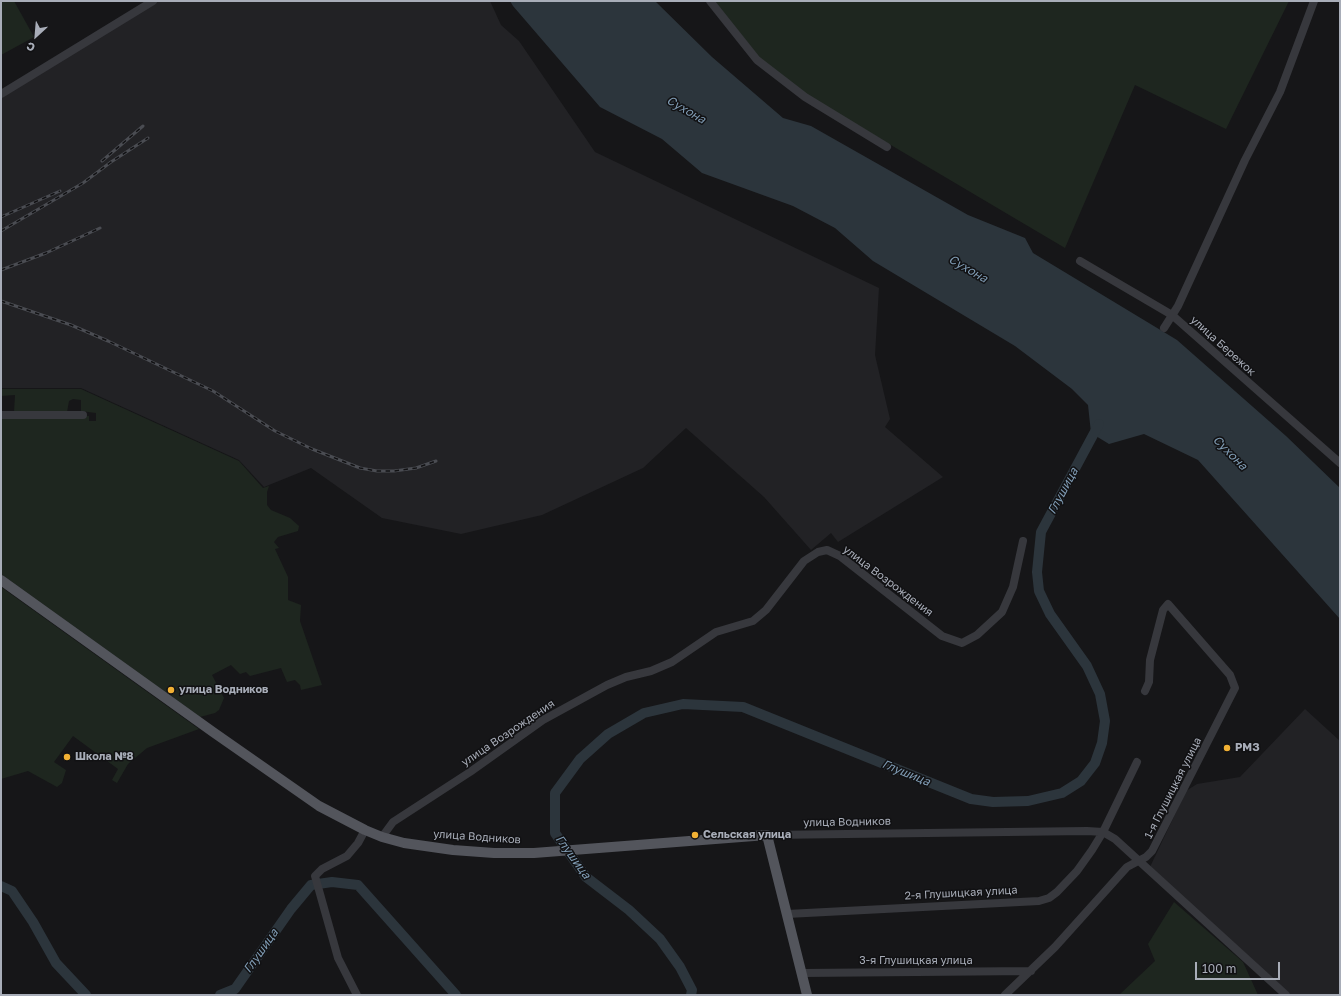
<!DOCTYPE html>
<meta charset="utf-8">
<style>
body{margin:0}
#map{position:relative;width:1341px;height:996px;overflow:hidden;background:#161618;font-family:"Golos Text",sans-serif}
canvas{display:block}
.frame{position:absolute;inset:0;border:2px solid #a8adb8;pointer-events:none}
.north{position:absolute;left:16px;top:16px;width:40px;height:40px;-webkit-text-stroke:3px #111113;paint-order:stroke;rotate:206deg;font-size:11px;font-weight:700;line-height:16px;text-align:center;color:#a8adb8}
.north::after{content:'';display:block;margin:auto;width:14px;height:18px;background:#a8adb8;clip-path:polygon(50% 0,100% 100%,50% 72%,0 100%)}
.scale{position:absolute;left:1195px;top:962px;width:85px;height:18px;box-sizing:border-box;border:2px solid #a8adb8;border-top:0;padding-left:5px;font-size:12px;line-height:14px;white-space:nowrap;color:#a8adb8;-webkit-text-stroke:3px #111113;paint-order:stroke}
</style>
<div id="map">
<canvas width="1341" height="996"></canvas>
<div class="frame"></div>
<div class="north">С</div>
<div class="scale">100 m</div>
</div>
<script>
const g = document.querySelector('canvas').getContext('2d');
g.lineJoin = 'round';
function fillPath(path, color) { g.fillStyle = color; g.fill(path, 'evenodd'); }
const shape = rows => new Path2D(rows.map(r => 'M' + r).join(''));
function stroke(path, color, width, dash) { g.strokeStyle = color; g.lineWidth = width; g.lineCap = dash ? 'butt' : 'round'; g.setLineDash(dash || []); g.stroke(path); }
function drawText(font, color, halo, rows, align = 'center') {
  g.font = font + ' "Golos Text",sans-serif'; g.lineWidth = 3; g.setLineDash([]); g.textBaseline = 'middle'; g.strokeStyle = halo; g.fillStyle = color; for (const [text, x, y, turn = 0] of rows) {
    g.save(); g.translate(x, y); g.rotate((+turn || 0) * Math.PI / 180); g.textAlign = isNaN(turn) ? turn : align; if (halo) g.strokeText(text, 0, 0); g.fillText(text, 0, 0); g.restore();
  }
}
fillPath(shape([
 [155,1,490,1,501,25,519,41,595,152,879,288,875,355,890,419,885,427,943,477,838,542,831,533,811,550,764,497,686,428,643,468,542,515,461,534,382,518,311,468,264,487,239,460,81,388,1,388,1,98],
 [1305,709,1340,741,1340,995,1291,995,1150,867,1186,791,1197,784,1240,777]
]), '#222225');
fillPath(shape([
 [4,1,14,1,34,37,1,55,1,3],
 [714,1,1289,1,1226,129,1135,85,1065,248,808,96,764,63],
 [1,389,81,389,239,461,263,488,269,486,267,492,267,505,271,510,290,518,299,526,298,531,278,537,274,542,279,548,275,549,288,577,288,600,301,605,300,621,322,685,301,690,300,685,295,680,287,682,281,668,250,676,246,672,240,674,231,665,212,675,224,698,219,710,215,713,200,717,1,574,1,417,89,416,89,421,96,421,96,413,81,411,81,400,73,399,69,401,67,412,14,412,15,395,1,396],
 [1,587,199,729,147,748,128,764,117,783,112,780,118,769,73,736,54,762,66,770,62,783,57,787,28,771,1,779],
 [1174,902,1243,962,1258,995,1119,995,1155,961,1148,944]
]), '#1e261f');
fillPath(shape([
 [510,1,655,1,712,57,783,118,811,126,968,215,1025,238,1033,253,1177,340,1286,436,1340,488,1340,619,1198,460,1144,434,1109,444,1091,433,1088,405,1072,389,1015,346,873,261,835,228,793,206,702,173,662,139,600,107,513,6]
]), '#2c353c');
stroke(shape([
 [1,886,12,891,33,922,56,963,86,995],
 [220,995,235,989,291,909,311,885,332,882,358,885,456,995],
 [691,995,692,990,680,967,660,939,629,910,586,877,555,833,555,793,580,759,608,734,644,713,683,704,743,707,971,799,993,802,1028,801,1062,793,1081,781,1095,763,1102,743,1105,721,1100,694,1087,666,1050,614,1039,591,1037,572,1041,532,1099,424]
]), '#2c353c', 10);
stroke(shape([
 [710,1,757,60,805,97,887,147],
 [1,94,153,1],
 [1080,261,1172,315,1340,463],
 [1164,328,1178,306,1245,160,1280,92,1314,1],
 [1,415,83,415],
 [767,835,1087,831,1103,832,1115,839,1286,995],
 [382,837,393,822,470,772,543,720,607,685,626,677,651,671,672,662,716,632,753,621,766,610,804,561,818,552,827,550,840,556,942,636,962,643,977,635,1002,612,1013,587,1023,541],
 [787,914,1039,901,1049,898,1057,892,1077,871,1092,850,1103,832,1137,762],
 [802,973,1031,971],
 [357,995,338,958,315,876,322,869,347,856,358,843,365,830],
 [1005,995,1055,947,1127,867,1146,857,1152,851,1235,688,1230,675,1168,604,1163,610,1150,660,1149,682,1145,691]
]), '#37383d', 8);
stroke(shape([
 [1,580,213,732,319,806,365,830,382,837,404,843,453,850,494,853,534,853,767,835,807,995]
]), '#53555c', 10);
const rail = shape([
 [102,161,143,126],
 [1,217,60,191],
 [1,231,83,183,111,162,148,138],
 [1,270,46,253,100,228],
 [1,301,71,325,108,341,213,391,275,431,312,449,360,468,377,471,394,471,416,468,436,461]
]);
stroke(rail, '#4a4c52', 3);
stroke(rail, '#111113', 1.5, [4.5]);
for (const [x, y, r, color] of [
 [171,690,4,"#f2b134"],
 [1227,748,4,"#f2b134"],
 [67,757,4,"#f2b134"],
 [695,835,4,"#f2b134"]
]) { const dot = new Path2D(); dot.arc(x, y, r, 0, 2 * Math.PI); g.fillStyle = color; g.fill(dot); stroke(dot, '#111113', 1.5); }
drawText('11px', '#a8adb8', '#111113', [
 ["улица Бережок",1223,346,42],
 ["улица Возрождения",888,581,37],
 ["улица Возрождения",508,733,-34],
 ["1-я Глушицкая улица",1173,788,-63],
 ["улица Водников",847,822,-1],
 ["улица Водников",477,837,4],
 ["2-я Глушицкая улица",961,893,-3],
 ["3-я Глушицкая улица",916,961]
]);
drawText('bold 11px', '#a8adb8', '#111113', [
 ["улица Водников",179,690],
 ["РМЗ",1235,748],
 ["Школа №8",75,757],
 ["Сельская улица",703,835]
], 'left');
drawText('italic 12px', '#7f9bb3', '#111113', [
 ["Сухона",686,110,30],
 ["Сухона",968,269,30],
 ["Сухона",1230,453,45],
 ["Глушица",1063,491,-62],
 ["Глушица",906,773,22],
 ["Глушица",573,857,54],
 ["Глушица",261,951,-55]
]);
</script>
